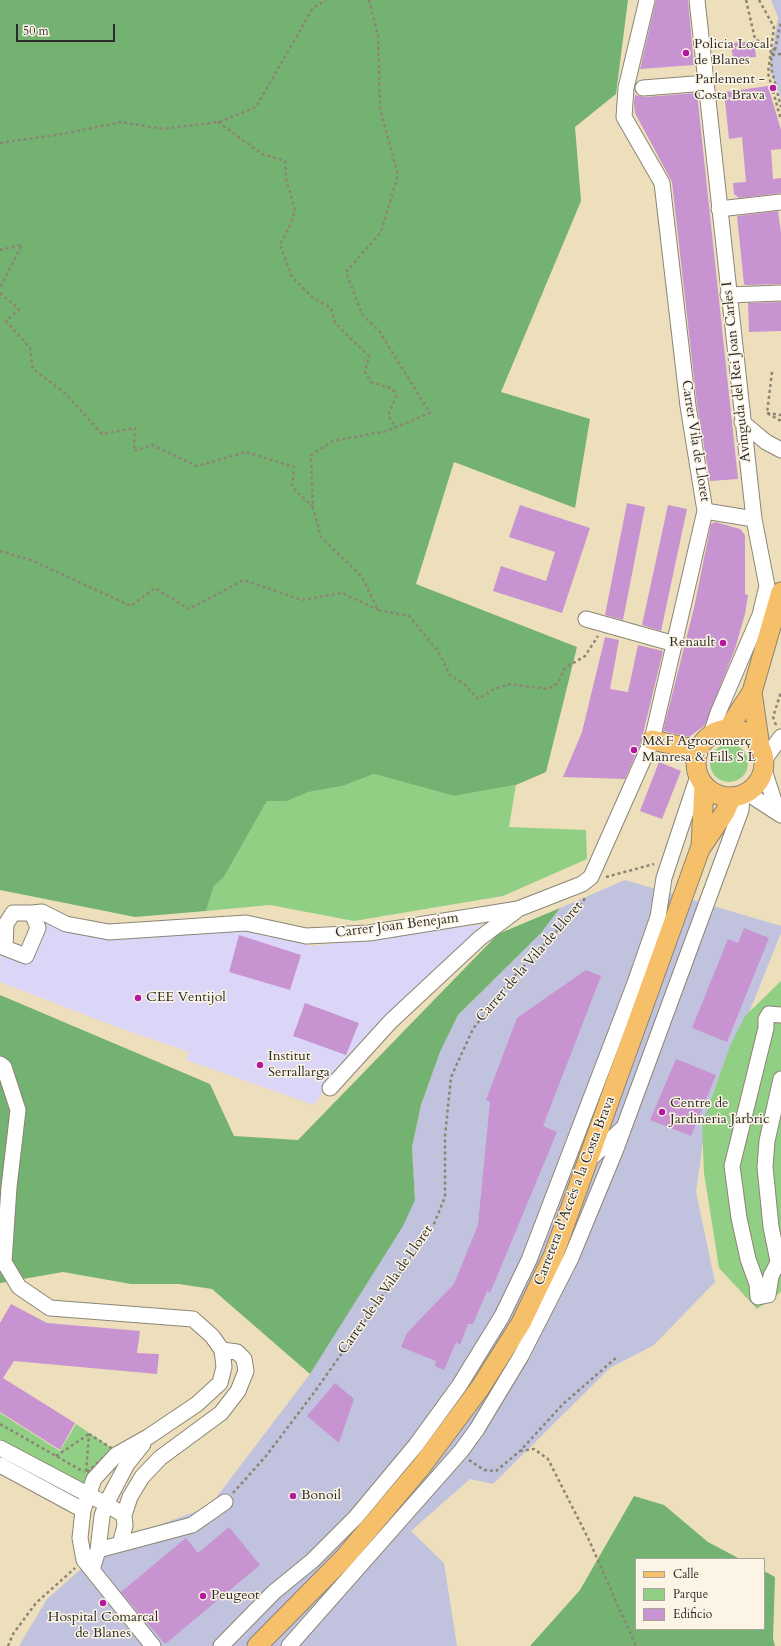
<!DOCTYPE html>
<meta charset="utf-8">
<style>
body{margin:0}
#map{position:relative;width:781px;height:1646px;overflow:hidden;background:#eddfbc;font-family:Cardo,serif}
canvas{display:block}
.legend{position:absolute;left:635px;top:1558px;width:130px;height:72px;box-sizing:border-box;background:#fcf5e5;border:1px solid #a8a49b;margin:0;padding:5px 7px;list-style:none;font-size:12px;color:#2b2b2b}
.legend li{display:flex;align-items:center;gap:8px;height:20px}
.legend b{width:20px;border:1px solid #a8a49b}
.scale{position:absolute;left:16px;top:24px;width:99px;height:18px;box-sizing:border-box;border:2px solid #2b2b2b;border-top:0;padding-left:5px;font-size:12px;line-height:14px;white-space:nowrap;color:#2b2b2b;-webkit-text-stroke:3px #fcf5e5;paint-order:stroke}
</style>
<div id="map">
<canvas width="781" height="1646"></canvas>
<ul class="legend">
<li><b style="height:5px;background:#f6c06b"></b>Calle</li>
<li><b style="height:11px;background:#91cf84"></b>Parque</li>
<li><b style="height:11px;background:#c893d1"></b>Edificio</li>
</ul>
<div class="scale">50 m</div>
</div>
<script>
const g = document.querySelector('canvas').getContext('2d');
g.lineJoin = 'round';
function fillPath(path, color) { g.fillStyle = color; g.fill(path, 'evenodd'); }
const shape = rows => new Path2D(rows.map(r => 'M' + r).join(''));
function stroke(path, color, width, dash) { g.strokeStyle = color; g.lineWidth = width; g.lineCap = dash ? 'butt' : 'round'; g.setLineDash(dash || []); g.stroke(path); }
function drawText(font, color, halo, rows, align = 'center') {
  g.font = font + ' Cardo,serif'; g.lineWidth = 3; g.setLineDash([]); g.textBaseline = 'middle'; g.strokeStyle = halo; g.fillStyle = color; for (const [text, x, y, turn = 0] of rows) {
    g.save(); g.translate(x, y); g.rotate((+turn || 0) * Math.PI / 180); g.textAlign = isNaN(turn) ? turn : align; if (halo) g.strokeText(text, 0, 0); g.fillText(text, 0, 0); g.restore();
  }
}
fillPath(shape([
 [43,918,108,937,246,927,312,946,486,924,351,1052,314,1105,186,1060,189,1052,122,1029,0,982,1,948,32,959]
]), '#dbd6f7');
fillPath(shape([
 [771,0,781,0,781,98,770,70,778,17],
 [625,880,781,926,781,933,706,1120,696,1192,715,1282,654,1345,610,1368,493,1484,470,1479,411,1531,444,1563,457,1646,19,1646,47,1599,80,1570,153,1527,209,1507,310,1374,415,1200,412,1147,421,1105,440,1052,458,1015,541,933,560,908]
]), '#c1c2dd');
fillPath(shape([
 '710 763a19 19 0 1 1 38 0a19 19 0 1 1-38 0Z',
 [374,774,454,796,516,785,509,827,586,830,587,859,503,896,354,921,270,905,206,911,214,886,224,877,267,801,287,801,309,792,343,786],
 [781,981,781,1292,757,1309,719,1268,704,1173,702,1125,730,1046,745,1016],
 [0,1413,60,1451,76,1424,116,1451,84,1486,0,1439]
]), '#91cf84');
fillPath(shape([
 [0,0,628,0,616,94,575,127,581,201,501,392,590,419,575,508,454,462,416,584,577,647,546,772,516,785,454,796,374,774,343,786,309,792,287,801,267,801,224,877,214,886,206,911,135,917,0,890],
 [560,908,541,933,458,1015,440,1052,421,1105,412,1147,415,1200,403,1226,310,1374,212,1289,179,1284,131,1284,63,1272,0,1283,0,995,210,1084,234,1136,298,1140,498,934],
 [634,1496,664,1505,708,1542,740,1559,636,1559,636,1629,764,1629,764,1571,775,1577,773,1639,775,1646,530,1646,580,1590]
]), '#74b272');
fillPath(shape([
 [656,0,688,0,694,65,640,69],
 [754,41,756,57,733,59,731,43],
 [768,86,781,130,781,149,771,150,773,179,781,178,781,193,739,198,734,194,733,183,746,182,742,137,729,139,724,92],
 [697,93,738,479,710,481,697,405,672,182,635,113,634,103,635,95,644,97],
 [778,211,781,233,781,284,746,285,744,284,737,216],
 [781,302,781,331,749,332,748,303],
 [627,503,645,507,623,620,605,615],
 [520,505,590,528,562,613,493,591,501,566,546,581,555,552,509,537],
 [668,505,687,509,661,631,642,625],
 [715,522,740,529,745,535,745,594,748,595,745,614,735,649,705,725,689,737,663,731,694,608,711,524],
 [605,637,619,640,610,689,628,692,638,645,663,651,641,742,625,779,563,777,582,732],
 [659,762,681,771,662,819,640,811],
 [744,928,769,938,727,1042,692,1028,728,939,738,943],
 [239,935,301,955,290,990,229,972],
 [586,970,601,976,543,1126,557,1132,490,1293,487,1291,473,1324,468,1324,460,1345,456,1342,444,1370,435,1366,436,1361,401,1347,407,1333,454,1284,478,1225,490,1102,486,1100,517,1018],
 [305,1003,359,1023,346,1055,293,1036],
 [676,1059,716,1075,691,1136,650,1120],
 [11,1304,47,1323,140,1331,137,1353,159,1354,157,1374,14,1361,3,1378,75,1423,60,1450,0,1412,0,1323],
 [335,1383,354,1399,339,1443,307,1416],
 [229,1527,260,1565,165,1644,121,1592,186,1538,198,1553]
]), '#c893d1');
const minor = shape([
 [697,0,754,519,767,586,760,615,718,713,711,734],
 [643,88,706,83],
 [719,209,781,202],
 [728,295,781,293],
 [742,422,766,442,781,450],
 [705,511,754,519],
 [586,619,675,644],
 [764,760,781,737],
 [764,770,778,813],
 [747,793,781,815],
 [32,913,38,928,26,956,5,948,6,924,13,913,32,913,42,912,66,924,109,932,246,923,306,936,369,933,518,909,582,884,591,877,652,740,705,511,688,406,662,183,624,117,626,88,647,0],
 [781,1015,769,1014,766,1019,766,1028,732,1166,739,1218,748,1259,757,1284,758,1297,768,1295,771,1276,781,1257],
 [0,1064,4,1067,18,1110,9,1187,4,1262,19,1287,50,1308,193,1319,212,1336,222,1350,224,1367,220,1383,197,1404,148,1437,116,1455,94,1479,83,1510,80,1538,84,1560,153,1646],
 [330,1088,391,1021,480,938,516,911],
 [589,1160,623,1128],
 [778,1261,771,1227,765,1167,767,1141,781,1079],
 [0,1448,106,1504,124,1515,125,1526,120,1544],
 [0,1465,83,1510],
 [124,1515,130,1497,142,1477,160,1458,221,1413,238,1391,246,1371,244,1359,237,1352,222,1350],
 [98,1550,192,1525,225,1502],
 [92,1570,98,1550,102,1516,106,1504,127,1464,143,1444],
 [221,1646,274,1592,312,1561,356,1517,416,1445,459,1386,502,1316,529,1260,635,983,658,917,664,878,698,776],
 [289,1646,461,1451,477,1429,521,1356,571,1258,616,1149,741,810,742,795]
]);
const major = shape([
 [752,692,760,747],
 '696 763a34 34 0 1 1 68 0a34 34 0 1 1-68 0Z',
 [728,729,752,692,781,592],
 [652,740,698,750],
 [701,847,704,786],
 [257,1646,345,1557,421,1467,480,1388,521,1323,554,1254,700,849,725,812,731,798]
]);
stroke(minor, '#8c8574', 17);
stroke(major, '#8c8574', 21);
stroke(shape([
 [369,0,378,35,380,109,398,175,381,232,346,272,362,314,379,331,430,413,387,431,333,441,311,455,313,508,321,537,362,577,378,610,409,616,438,651,450,675,464,684,478,699,492,690,509,684,548,689,558,683,565,668,585,656,598,636],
 [746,0,755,39,775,50,771,55,772,71,781,107],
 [759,0,774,27,768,73,781,120],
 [775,50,781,21],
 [772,55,781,54],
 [218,122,262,154,285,161,286,179,295,210,291,223,280,245,292,277,313,298,331,308,335,323,369,356,365,372,371,382,393,389,396,397,388,415,396,428],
 [0,143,68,133,121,122,162,129,219,122,256,107,313,8,326,0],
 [0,250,22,245,0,288],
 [0,293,19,309,6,321,30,348,33,369,66,394,102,434,135,428,134,451,152,445,197,466,246,452,294,467,292,487,313,507],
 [772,372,767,413,781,421],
 [767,413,781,415],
 [0,551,31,560,131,606,155,588,189,609,244,580,302,600,342,593,378,610],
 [776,725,773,717,781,692],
 [606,877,654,864],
 [0,1424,84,1472],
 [89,1434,113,1449,86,1473,89,1434],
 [520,1451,534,1449,548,1459,588,1538,636,1646],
 [56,1456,89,1434],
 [469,1460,484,1470,496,1471,520,1451,563,1404,617,1357],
 [233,1493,266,1456,313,1394,385,1292,431,1231,445,1197,445,1136,451,1077,473,1029,508,983,583,903,585,897],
 [8,1646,13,1634,36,1603,75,1568]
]), '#8c8574', 2.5, [3, 3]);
stroke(minor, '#fff', 15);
stroke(major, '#f6c06b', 19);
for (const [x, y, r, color] of [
 [686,53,4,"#b5179e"],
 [773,88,4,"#b5179e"],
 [723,643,4,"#b5179e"],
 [634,750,4,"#b5179e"],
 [138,998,4,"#b5179e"],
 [260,1065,4,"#b5179e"],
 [662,1112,4,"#b5179e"],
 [293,1496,4,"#b5179e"],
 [203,1596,4,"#b5179e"],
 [103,1603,4,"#b5179e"]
]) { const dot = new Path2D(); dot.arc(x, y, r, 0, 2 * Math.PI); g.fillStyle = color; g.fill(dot); stroke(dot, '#fcf5e5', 1.5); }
drawText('14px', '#2b2b2b', '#fcf5e5', [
 ["Policia Local",694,45],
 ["de Blanes",694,61],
 ["Parlement -",765,80,"right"],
 ["Costa Brava",765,96,"right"],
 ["Renault",715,643,"right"],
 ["M&F Agrocomerç",642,742],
 ["Manresa & Fills S L",642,758],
 ["CEE Ventijol",146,998],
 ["Institut",268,1057],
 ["Serrallarga",268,1073],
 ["Centre de",670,1104],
 ["Jardineria Jarbric",670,1120],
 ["Bonoil",301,1496],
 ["Peugeot",211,1596],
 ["Hospital Comarcal",103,1618,"center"],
 ["de Blanes",103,1634,"center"]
], 'left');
drawText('14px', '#2b2b2b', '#fcf5e5', [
 ["Avinguda del Rei Joan Carles I",737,372,-96],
 ["Carrer Vila de Lloret",695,441,81],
 ["Carrer Joan Benejam",397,926,-7],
 ["Carrer de la Vila de Lloret",530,962,-49],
 ["Carretera d'Accés a la Costa Brava",575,1191,-69],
 ["Carrer de la Vila de Lloret",386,1290,-55]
]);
</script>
